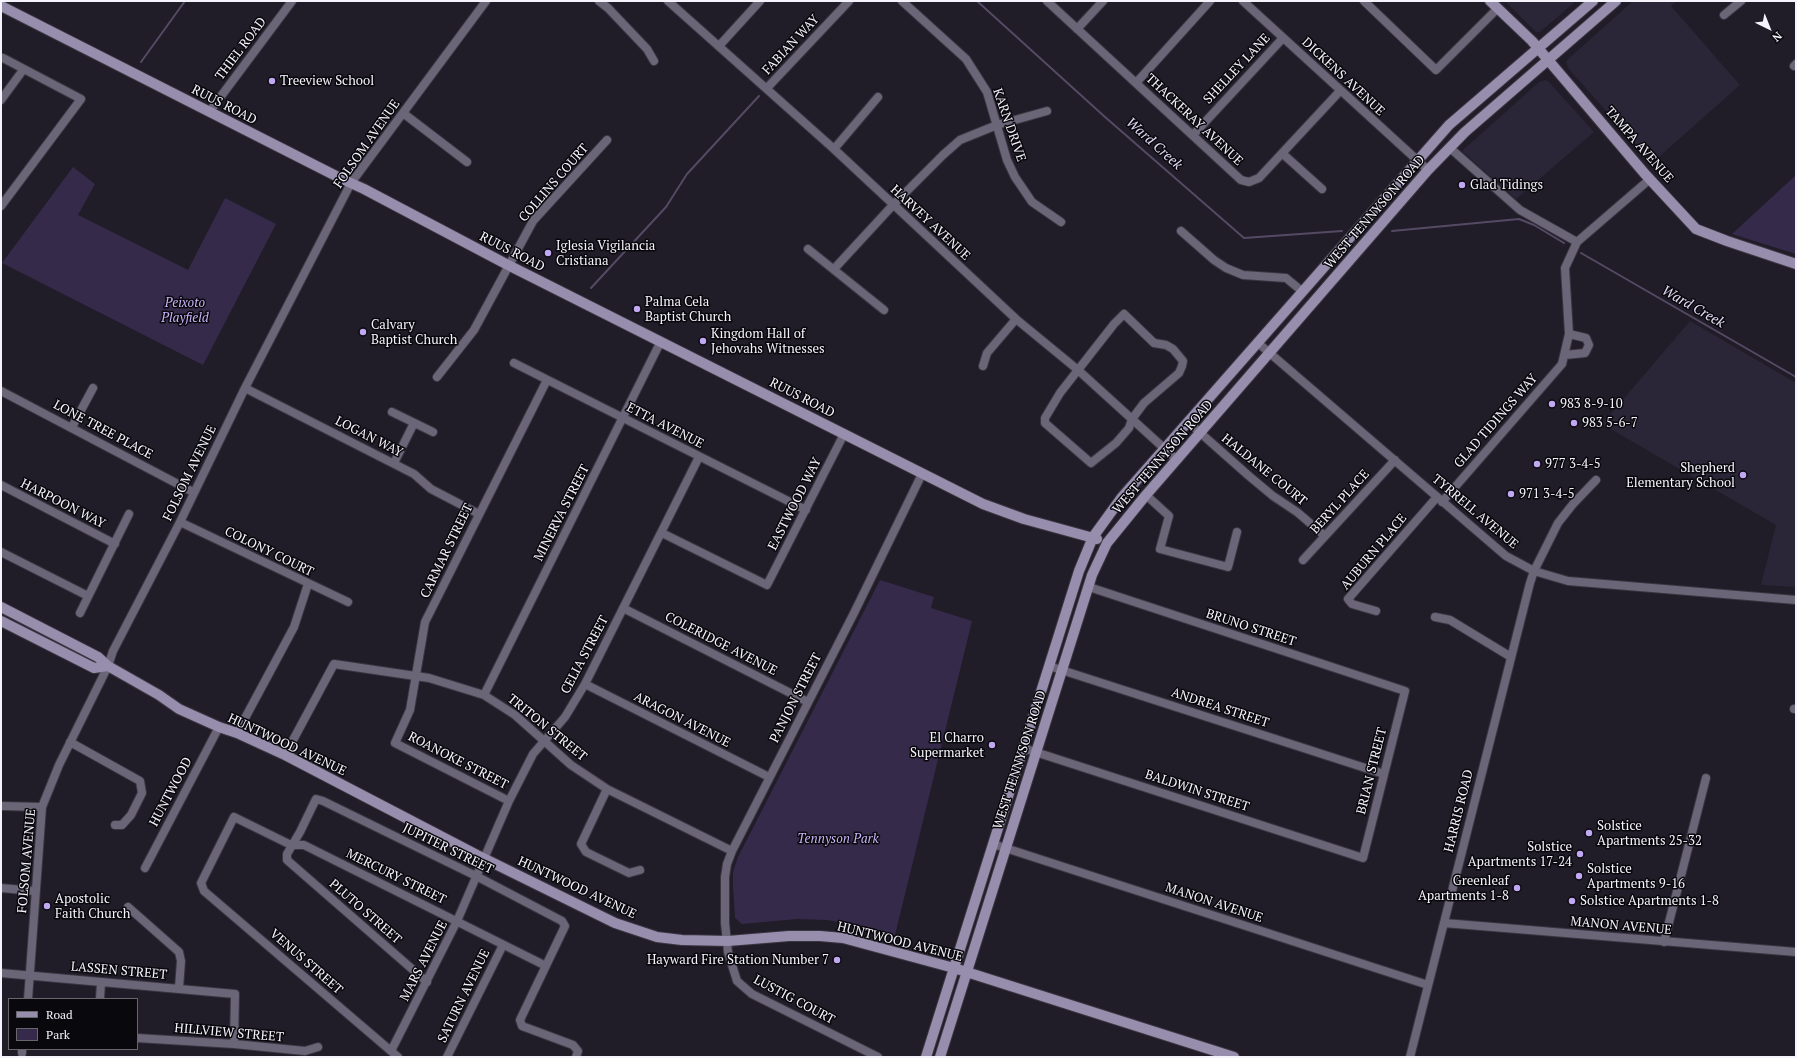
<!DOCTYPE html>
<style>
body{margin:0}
#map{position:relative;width:1797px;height:1058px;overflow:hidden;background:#201c28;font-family:"PT Serif",serif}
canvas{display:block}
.frame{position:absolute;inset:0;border:2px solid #f5f3fb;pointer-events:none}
.legend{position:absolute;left:8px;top:998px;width:130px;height:52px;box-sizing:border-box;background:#09080d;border:1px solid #67666c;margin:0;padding:5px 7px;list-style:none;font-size:12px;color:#f5f3fb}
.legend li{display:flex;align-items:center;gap:8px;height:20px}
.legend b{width:20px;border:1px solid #67666c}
.north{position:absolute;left:1749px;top:8px;width:40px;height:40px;-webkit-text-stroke:3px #09080d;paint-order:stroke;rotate:137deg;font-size:11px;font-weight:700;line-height:16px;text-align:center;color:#f5f3fb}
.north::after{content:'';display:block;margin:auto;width:14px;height:18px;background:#f5f3fb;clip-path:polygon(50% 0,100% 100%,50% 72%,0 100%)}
</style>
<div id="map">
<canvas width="1797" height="1058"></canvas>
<div class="frame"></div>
<ul class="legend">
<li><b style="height:5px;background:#978dac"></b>Road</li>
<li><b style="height:11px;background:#362a4a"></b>Park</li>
</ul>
<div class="north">N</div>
</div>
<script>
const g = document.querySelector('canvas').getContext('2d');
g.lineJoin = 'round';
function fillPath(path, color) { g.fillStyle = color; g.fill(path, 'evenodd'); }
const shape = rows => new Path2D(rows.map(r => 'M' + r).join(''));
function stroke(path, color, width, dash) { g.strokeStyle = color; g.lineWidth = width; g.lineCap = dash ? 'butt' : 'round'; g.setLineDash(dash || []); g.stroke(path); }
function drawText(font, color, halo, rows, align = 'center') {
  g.font = font + ' "PT Serif",serif'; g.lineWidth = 3; g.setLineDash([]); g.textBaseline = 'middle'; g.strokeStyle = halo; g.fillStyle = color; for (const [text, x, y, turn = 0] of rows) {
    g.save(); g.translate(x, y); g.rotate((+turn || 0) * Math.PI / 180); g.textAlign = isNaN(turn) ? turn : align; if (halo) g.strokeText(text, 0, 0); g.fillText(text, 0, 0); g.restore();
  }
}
fillPath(shape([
 [1505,1,1576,1,1540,32,1536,32],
 [1633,1,1676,1,1671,6,1740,85,1652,163,1568,68,1566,61],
 [1546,80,1550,83,1594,132,1516,199,1462,151,1539,82],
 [1690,321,1796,383,1796,587,1761,585,1776,525,1602,424]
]), '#2b2637');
fillPath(shape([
 [73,167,95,184,78,215,188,270,225,198,276,224,203,365,2,263],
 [1796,175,1796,254,1732,234],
 [880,580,934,597,931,608,972,621,895,935,863,926,827,920,797,919,742,924,735,918,733,887,733,872,738,857]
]), '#362a4a');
stroke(shape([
 [977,1,1105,117,1244,238,1342,231],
 [141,62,185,1],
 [1392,231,1519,219,1534,225,1564,243],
 [1581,253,1796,377],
 [591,288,666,207,687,174,759,96]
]), '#554a64', 2);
const street = shape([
 [599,1,608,8,647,49,654,61],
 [668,1,834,149,1016,319,1078,370,1177,460],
 [902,1,966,59,987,92,1007,160,1015,177,1032,202,1061,222],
 [1047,1,1241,180,1249,182,1259,178,1340,91],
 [1243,1,1428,170],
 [1364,1,1436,70,1498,8],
 [1724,15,1741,1],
 [1077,29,1103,1],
 [719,46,760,1],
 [1794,66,1796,64],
 [1136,83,1210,1],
 [767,88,849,1],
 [1,100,23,70],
 [210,111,292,1],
 [403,113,467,162],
 [1193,135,1283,38],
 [1450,148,1520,210,1577,242],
 [834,149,878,97],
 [1283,154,1322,189],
 [1,206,81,99,3,58],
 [1181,231,1214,260,1226,268,1243,275,1286,278,1303,292],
 [808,249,884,310],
 [834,269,893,205,943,155,960,140,997,125,1047,111],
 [1124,314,1154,343,1166,345,1173,349,1183,361,1182,366,1179,373,1144,403,1132,419,1129,428,1116,443,1091,463,1045,423,1045,418,1060,393,1114,324,1124,314],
 [1258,343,1506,556,1534,571,1568,581,1796,600],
 [1565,355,1585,353,1589,345,1586,338,1569,334],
 [514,363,806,510],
 [983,366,987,353,1016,319],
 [437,377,474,330,533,221,607,140],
 [245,388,414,474,431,489,479,514],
 [1,391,193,492],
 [392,412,433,432],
 [1188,422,1249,476,1273,496,1297,512,1325,536],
 [72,427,93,388],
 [394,463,414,423],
 [1,485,115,544],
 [1146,495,1169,516,1160,549,1228,567,1237,532],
 [1442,502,1562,364,1569,334,1565,268,1577,242,1650,179],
 [180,522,348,602],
 [662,533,767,585,844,434],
 [1,552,88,596],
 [1303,560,1395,460],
 [623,608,808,702],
 [1376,611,1352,604,1348,599,1437,497],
 [80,613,129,514],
 [1435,617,1450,620,1511,657],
 [1049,666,1384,774],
 [585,684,769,777],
 [484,695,661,341],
 [1794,709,1796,709],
 [237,733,294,627,308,584],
 [70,742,140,781,142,793,131,815,122,825,115,825],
 [1023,748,1363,858,1405,691,1089,587],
 [285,755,334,664,429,678,484,695,515,715,571,765,607,789,732,851],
 [607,789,581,844,586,852,629,873,640,870],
 [509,801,395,743,410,710,425,622,547,380],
 [1,806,42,807],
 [993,844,1428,985],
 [145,868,219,727],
 [1,888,35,891],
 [128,907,179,952,181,961,179,988],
 [1444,923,1796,952],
 [1664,942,1706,778],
 [1,973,235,994,234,1044],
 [427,982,287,860,287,854,300,832,316,799,323,801,478,877,562,921,565,926,520,1020,522,1026,573,1045,578,1051,576,1057],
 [28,999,42,807,59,765,108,666,113,651,180,522,245,388,351,183,486,1],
 [100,999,101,982],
 [137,1038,234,1044,305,1051,318,1047],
 [391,1051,457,921,509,801,533,754,565,717,585,684,699,457],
 [22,1053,22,1049],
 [398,1057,204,891,201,883,234,817,291,845,304,845,546,966],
 [447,1057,503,945],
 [878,1057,752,994,737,981,728,952,725,923,725,877,727,864,732,851,854,613,922,474],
 [1410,1057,1530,583,1534,571,1558,523,1573,504,1596,480]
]);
const secondary = shape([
 [1490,1,1532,41,1645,174,1696,229,1727,241,1796,264],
 [1,6,342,179,364,189,508,265,983,504,1024,519,1097,539],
 [1,607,98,657,108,666,159,695,179,709,219,727,237,733,285,755,477,855,615,923,657,937,682,940,728,941,789,936,820,936,843,938,954,968,1234,1057],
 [1,621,94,668,108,666],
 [926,1057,1079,571,1093,537,1122,497,1449,125,1593,1],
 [940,1057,1092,575,1107,543,1146,495,1428,170,1465,132,1616,1]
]);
stroke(street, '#3a3641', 10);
stroke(secondary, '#3a3641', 12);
stroke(street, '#6b6578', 8);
stroke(secondary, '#978dac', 10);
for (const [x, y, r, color] of [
 [272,81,4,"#c1a8f3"],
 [1462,185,4,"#c1a8f3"],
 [548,253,4,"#c1a8f3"],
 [637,309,4,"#c1a8f3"],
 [363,332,4,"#c1a8f3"],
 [703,341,4,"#c1a8f3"],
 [1552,404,4,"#c1a8f3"],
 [1574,423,4,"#c1a8f3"],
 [1537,464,4,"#c1a8f3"],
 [1743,475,4,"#c1a8f3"],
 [1511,494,4,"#c1a8f3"],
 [992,745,4,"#c1a8f3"],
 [1589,833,4,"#c1a8f3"],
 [1580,854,4,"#c1a8f3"],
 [1579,876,4,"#c1a8f3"],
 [1517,888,4,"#c1a8f3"],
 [1572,901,4,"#c1a8f3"],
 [47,906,4,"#c1a8f3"],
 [837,960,4,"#c1a8f3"]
]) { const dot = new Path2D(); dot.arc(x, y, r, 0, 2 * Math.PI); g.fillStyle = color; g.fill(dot); stroke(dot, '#09080d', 1.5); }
drawText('13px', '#f5f3fb', '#09080d', [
 ["FABIAN WAY",791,45,-47],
 ["THIEL ROAD",241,49,-53],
 ["SHELLEY LANE",1237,69,-47],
 ["DICKENS AVENUE",1343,77,43],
 ["RUUS ROAD",224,105,27],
 ["THACKERAY AVENUE",1194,120,43],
 ["KARN DRIVE",1009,125,71],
 ["FOLSOM AVENUE",367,144,-55],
 ["TAMPA AVENUE",1639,145,49],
 ["COLLINS COURT",554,183,-49],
 ["WEST TENNYSON ROAD",1375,212,-49],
 ["HARVEY AVENUE",930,223,43],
 ["RUUS ROAD",512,252,27],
 ["RUUS ROAD",802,398,27],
 ["GLAD TIDINGS WAY",1496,421,-49],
 ["ETTA AVENUE",665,426,27],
 ["LONE TREE PLACE",103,430,28],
 ["LOGAN WAY",369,437,27],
 ["WEST TENNYSON ROAD",1163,457,-49],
 ["HALDANE COURT",1264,470,39],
 ["FOLSOM AVENUE",190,473,-64],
 ["BERYL PLACE",1340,502,-48],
 ["HARPOON WAY",63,504,27],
 ["EASTWOOD WAY",795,504,-63],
 ["TYRRELL AVENUE",1475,512,40],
 ["MINERVA STREET",562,513,-63],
 ["CARMAR STREET",447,551,-64],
 ["COLONY COURT",269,552,26],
 ["AUBURN PLACE",1374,552,-50],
 ["BRUNO STREET",1251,628,18],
 ["COLERIDGE AVENUE",721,644,27],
 ["CELIA STREET",585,655,-62],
 ["PANJON STREET",796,698,-63],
 ["ANDREA STREET",1220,708,18],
 ["ARAGON AVENUE",682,720,27],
 ["TRITON STREET",547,728,39],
 ["HUNTWOOD AVENUE",287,745,25],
 ["WEST TENNYSON ROAD",1020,760,-72],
 ["ROANOKE STREET",458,761,27],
 ["BRIAN STREET",1372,771,-76],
 ["BALDWIN STREET",1197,791,18],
 ["HUNTWOOD",171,792,-62],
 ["HARRIS ROAD",1459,811,-76],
 ["JUPITER STREET",448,849,26],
 ["FOLSOM AVENUE",27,861,-85],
 ["MERCURY STREET",396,877,26],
 ["HUNTWOOD AVENUE",577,888,25],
 ["MANON AVENUE",1214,903,18],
 ["PLUTO STREET",365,912,41],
 ["MANON AVENUE",1621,926,5],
 ["HUNTWOOD AVENUE",900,942,14],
 ["MARS AVENUE",424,961,-63],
 ["VENUS STREET",306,962,41],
 ["LASSEN STREET",119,971,5],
 ["SATURN AVENUE",464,996,-64],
 ["LUSTIG COURT",794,1000,28],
 ["HILLVIEW STREET",229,1033,5]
]);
drawText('13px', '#f5f3fb', '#09080d', [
 ["Treeview School",280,81],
 ["Glad Tidings",1470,185],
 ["Iglesia Vigilancia",556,246],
 ["Cristiana",556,261],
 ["Palma Cela",645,302],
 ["Baptist Church",645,317],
 ["Calvary",371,325],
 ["Baptist Church",371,340],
 ["Kingdom Hall of",711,334],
 ["Jehovahs Witnesses",711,349],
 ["983 8-9-10",1560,404],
 ["983 5-6-7",1582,423],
 ["977 3-4-5",1545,464],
 ["Shepherd",1735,468,"right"],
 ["Elementary School",1735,483,"right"],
 ["971 3-4-5",1519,494],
 ["El Charro",984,738,"right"],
 ["Supermarket",984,753,"right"],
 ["Solstice",1597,826],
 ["Apartments 25-32",1597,841],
 ["Solstice",1572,847,"right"],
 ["Apartments 17-24",1572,862,"right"],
 ["Solstice",1587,869],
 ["Apartments 9-16",1587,884],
 ["Greenleaf",1509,881,"right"],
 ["Apartments 1-8",1509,896,"right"],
 ["Apostolic",55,899],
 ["Faith Church",55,914],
 ["Solstice Apartments 1-8",1580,901],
 ["Hayward Fire Station Number 7",829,960,"right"]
], 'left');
drawText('italic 13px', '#cab2f8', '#09080d', [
 ["Peixoto",185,303],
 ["Playfield",185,318],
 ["Tennyson Park",838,839]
]);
drawText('italic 14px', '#e4dbf7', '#09080d', [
 ["Ward Creek",1154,144,42],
 ["Ward Creek",1693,307,30]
]);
</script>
